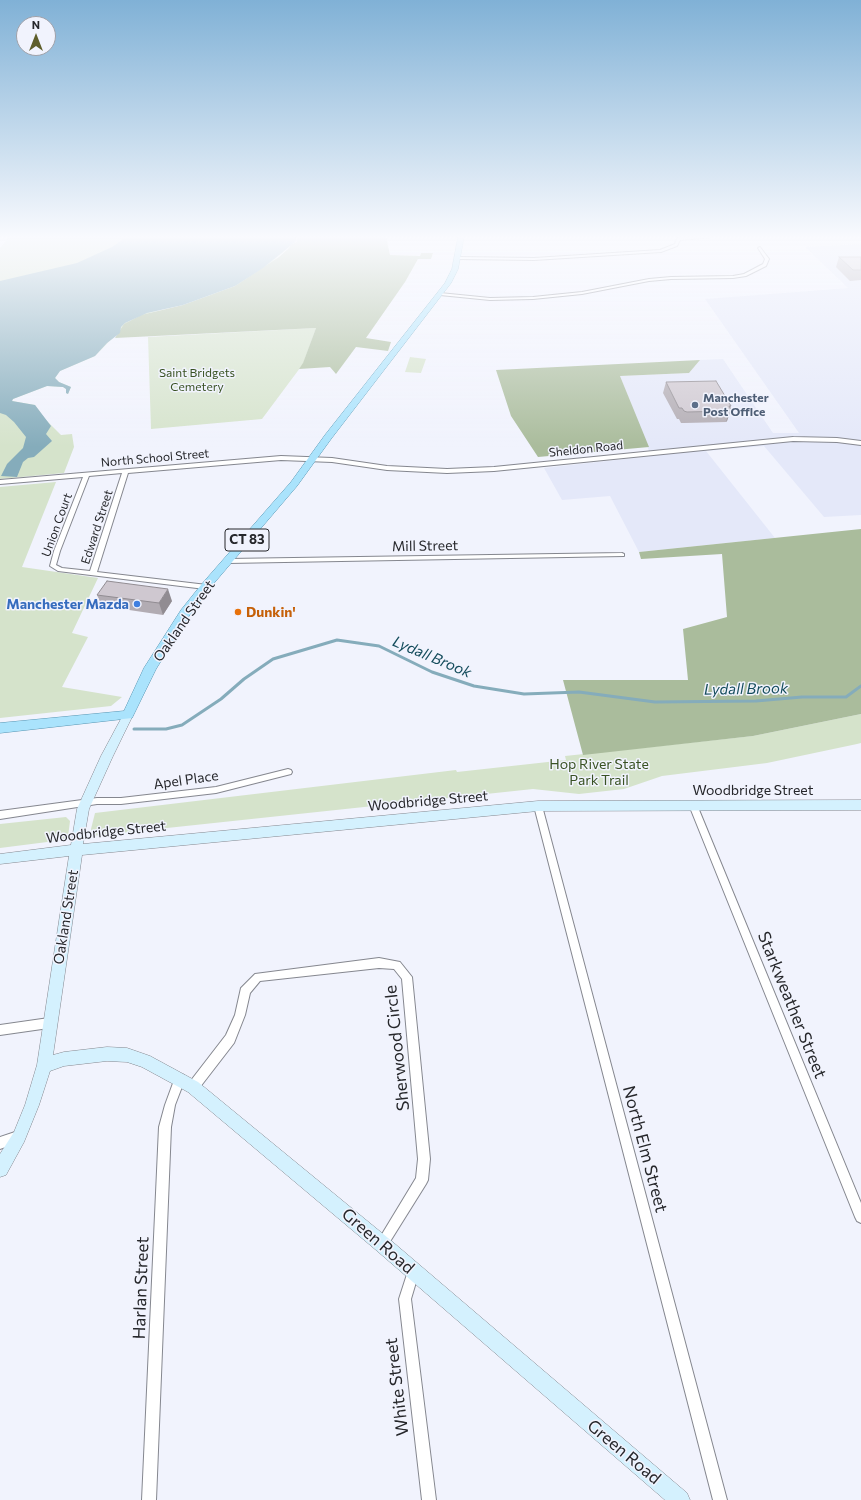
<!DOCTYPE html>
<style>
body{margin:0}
#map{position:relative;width:861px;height:1500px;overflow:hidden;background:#f1f3fd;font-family:Commissioner,sans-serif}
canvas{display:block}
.north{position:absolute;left:16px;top:16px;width:40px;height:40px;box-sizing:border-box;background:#f1f3fd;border:1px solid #a0a1a9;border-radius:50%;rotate:0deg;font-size:11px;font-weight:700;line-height:16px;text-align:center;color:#26272b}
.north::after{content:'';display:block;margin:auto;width:14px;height:18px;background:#5e5e2b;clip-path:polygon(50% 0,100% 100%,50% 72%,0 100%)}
</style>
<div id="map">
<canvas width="861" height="1500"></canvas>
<div class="north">N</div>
</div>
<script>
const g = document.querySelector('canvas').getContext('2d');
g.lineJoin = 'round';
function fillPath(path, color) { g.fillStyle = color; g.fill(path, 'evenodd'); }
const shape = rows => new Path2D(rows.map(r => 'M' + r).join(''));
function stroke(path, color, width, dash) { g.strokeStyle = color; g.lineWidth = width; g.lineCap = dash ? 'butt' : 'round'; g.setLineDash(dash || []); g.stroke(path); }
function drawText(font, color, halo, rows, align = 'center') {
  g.font = font + ' Commissioner,sans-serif'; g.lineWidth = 3; g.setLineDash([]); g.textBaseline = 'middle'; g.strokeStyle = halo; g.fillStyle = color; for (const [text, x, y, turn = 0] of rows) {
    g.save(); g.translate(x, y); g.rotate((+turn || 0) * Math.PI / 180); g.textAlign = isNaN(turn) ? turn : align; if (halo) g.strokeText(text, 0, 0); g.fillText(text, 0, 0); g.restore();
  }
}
fillPath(shape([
 [861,244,861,515,824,517,764,446,706,451,775,538,639,552,610,496,562,500,544,468,651,456,620,376,689,373,700,360,723,359,773,433,799,433,705,299,848,288,805,247]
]), '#e4e8f9');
fillPath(shape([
 [9,237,295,237,296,240,295,242,267,266,235,286,131,319,95,356,60,371,55,378,59,382,71,387,68,394,66,393,66,389,63,387,47,386,13,399,12,401,35,405,45,419,61,435,72,434,74,447,64,473,0,479,0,248],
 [316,328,303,364,262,419,151,429,148,337],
 [410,357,426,359,421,373,405,372],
 [56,482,22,567,98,578,72,633,88,637,62,687,122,697,111,706,0,718,0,487],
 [861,714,861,743,857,744,767,763,662,776,624,789,579,794,533,789,92,836,91,829,95,813,456,770,457,772,566,760,565,756,753,736],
 [66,817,70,821,68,837,63,840,0,848,0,824]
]), '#d5e3cb');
fillPath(shape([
 [296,237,386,237,390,255,420,256,421,253,433,253,431,259,418,259,405,282,366,338,391,342,388,351,356,347,336,374,330,367,299,369,303,363,316,328,115,338,124,324,141,315,183,305,235,286,279,257,288,249,292,244,297,242],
 [700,360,689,373,620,376,649,447,538,457,511,416,496,370],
 [861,529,861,714,753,736,583,755,563,680,688,680,683,629,727,617,722,554,641,559,639,552]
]), '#aabc9c');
fillPath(shape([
 [126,237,295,237,296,240,295,242,263,268,235,286,183,305,147,313,125,323,121,327,120,333,107,343,95,356,60,371,55,378,59,382,71,387,68,394,66,393,66,389,63,387,47,386,13,399,12,401,35,405,51,426,46,434,52,441,34,457,28,458,23,462,17,477,1,476,7,464,23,448,26,437,14,422,6,415,0,413,0,281,77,263,112,247]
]), '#85acbb');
stroke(shape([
 [134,729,166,729,182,725,221,699,244,679,273,659,337,640,379,646,432,672,474,686,524,694,579,692,655,702,756,701,802,697,846,697,861,686]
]), '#85acbb', 3);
const street = shape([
 [692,237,712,237,680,240,677,246,661,252,534,260,458,259,456,258,458,257,534,258,660,250,675,244,677,238,692,237],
 [760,247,769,259,766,266,746,276,733,278,671,279,649,281,582,294,533,299,490,300,440,295,438,294,440,293,490,298,533,297,582,292,649,279,671,277,733,276,744,274,763,264,765,259,758,248,760,247],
 [793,437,837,438,861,441,861,445,837,442,793,441,494,471,447,473,387,470,332,462,281,460,128,473,97,572,207,585,208,587,205,589,58,571,50,566,54,551,83,477,0,484,0,480,281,456,332,458,387,466,447,469,494,467,793,437],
 [122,473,90,571,62,568,56,565,60,551,89,476,122,473],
 [622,553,624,554,624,556,228,563,225,561,228,559,622,553],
 [288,769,291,770,292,772,291,774,216,793,121,804,97,804,0,819,0,811,97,798,121,798,216,787,288,769],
 [693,802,696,803,697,805,861,1203,861,1223,857,1221,855,1217,689,805,690,803,693,802],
 [538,803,541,804,542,806,727,1500,713,1500,534,806,535,804,538,803],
 [379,958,400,962,412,977,430,1159,428,1180,426,1184,386,1248,382,1250,378,1248,376,1244,416,1178,418,1159,402,979,394,969,379,968,260,981,250,993,245,1015,234,1043,197,1091,193,1092,189,1091,188,1087,189,1083,226,1035,235,1015,241,988,255,974,379,958],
 [49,1018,53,1019,54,1023,53,1027,49,1028,0,1035,0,1025,49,1018],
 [180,1074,184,1075,185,1079,175,1105,171,1127,156,1500,142,1500,159,1127,165,1105,176,1075,180,1074],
 [18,1131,22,1133,24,1137,22,1141,0,1149,0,1137,18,1131],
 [413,1266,417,1268,419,1272,411,1299,436,1500,422,1500,399,1299,409,1268,413,1266]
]);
const secondary = shape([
 [128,711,132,712,133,715,113,756,89,809,83,844,538,801,861,800,861,810,538,811,82,855,53,1055,64,1052,107,1047,127,1048,150,1056,198,1082,388,1238,687,1493,690,1500,665,1500,376,1250,188,1092,142,1067,127,1062,107,1061,64,1066,50,1071,39,1105,24,1142,6,1175,0,1177,0,1154,14,1132,25,1105,37,1065,69,856,0,864,0,854,71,845,77,809,101,756,123,715,124,712,128,711]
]);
const primary = shape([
 [458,237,464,237,458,269,451,283,331,439,297,486,209,589,189,616,156,669,132,718,0,733,0,723,124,711,144,668,181,610,201,585,291,482,325,435,445,283,452,269,458,237]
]);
stroke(street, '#85878f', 2);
stroke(secondary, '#85878f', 1);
stroke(primary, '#5795b2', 1);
fillPath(street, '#fff');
fillPath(secondary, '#d4f1fe');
fillPath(primary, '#aae3fc');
fillPath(shape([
 [839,257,861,257,861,280,850,281,836,267],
 [666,382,731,406,727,421,726,422,684,423,681,423,679,419,677,419,663,393],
 [97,595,172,601,163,615,102,606]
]), '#b2acb3');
fillPath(shape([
 [731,410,727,421,726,422,729,411],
 [168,589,172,601,163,615,159,603]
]), '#918c92');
const building = shape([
 [839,257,861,257,861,270,853,270,839,257],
 [716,381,731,406,729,406,731,410,729,411,687,412,684,411,682,408,679,408,666,382,716,381],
 [107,581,168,589,159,603,97,595,107,581]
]);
fillPath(building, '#cfc8d0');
stroke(building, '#918c92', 1);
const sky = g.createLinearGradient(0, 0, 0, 447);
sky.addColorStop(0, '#80b1d6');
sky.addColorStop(0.53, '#f9fafe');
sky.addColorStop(1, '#f9fafe00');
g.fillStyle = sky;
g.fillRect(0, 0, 861, 447);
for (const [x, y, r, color] of [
 [695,405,4,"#5c6f8a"],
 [137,604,4,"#3f7fe0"],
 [238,612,4,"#e8710a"]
]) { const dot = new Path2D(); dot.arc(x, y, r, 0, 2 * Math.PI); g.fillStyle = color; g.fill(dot); stroke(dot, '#f1f3fd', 1.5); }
drawText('12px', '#395223', '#f1f3fd', [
 ["Saint Bridgets",197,373],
 ["Cemetery",197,387]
]);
drawText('bold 12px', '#4e5e75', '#f1f3fd', [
 ["Manchester",703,398],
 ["Post Office",703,412]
], 'left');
drawText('12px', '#26272b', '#f1f3fd', [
 ["Sheldon Road",586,449,-6],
 ["North School Street",155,458,-5],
 ["Union Court",57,525,-70],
 ["Edward Street",97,527,-72]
]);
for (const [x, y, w] of [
 [247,540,44]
]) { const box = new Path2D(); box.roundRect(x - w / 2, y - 11, w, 22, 3); g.fillStyle = '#f1f3fd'; g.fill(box); stroke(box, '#26272b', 1); }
drawText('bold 13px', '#26272b', null, [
 ["CT 83",247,540]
]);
drawText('14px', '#26272b', '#f1f3fd', [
 ["Mill Street",425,546,-1],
 ["Oakland Street",184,621,-55],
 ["Apel Place",186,780,-8],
 ["Woodbridge Street",753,790],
 ["Woodbridge Street",428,801,-5],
 ["Woodbridge Street",106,832,-6],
 ["Oakland Street",66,917,-81]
]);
drawText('bold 14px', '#366cbe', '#f1f3fd', [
 ["Manchester Mazda",129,604]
], 'right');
drawText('bold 14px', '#c56008', '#f1f3fd', [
 ["Dunkin'",246,612]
], 'left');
drawText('14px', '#395223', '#f1f3fd', [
 ["Hop River State",599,764],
 ["Park Trail",599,780]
]);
drawText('italic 15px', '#144c5c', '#f1f3fd', [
 ["Lydall Brook",432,657,23],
 ["Lydall Brook",746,689,-1]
]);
drawText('17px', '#26272b', '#f1f3fd', [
 ["Starkweather Street",792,1005,68],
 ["Sherwood Circle",397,1048,-96],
 ["North Elm Street",645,1149,75],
 ["Green Road",378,1241,41],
 ["Harlan Street",141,1288,-88],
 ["White Street",397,1387,-97],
 ["Green Road",624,1452,40]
]);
</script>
